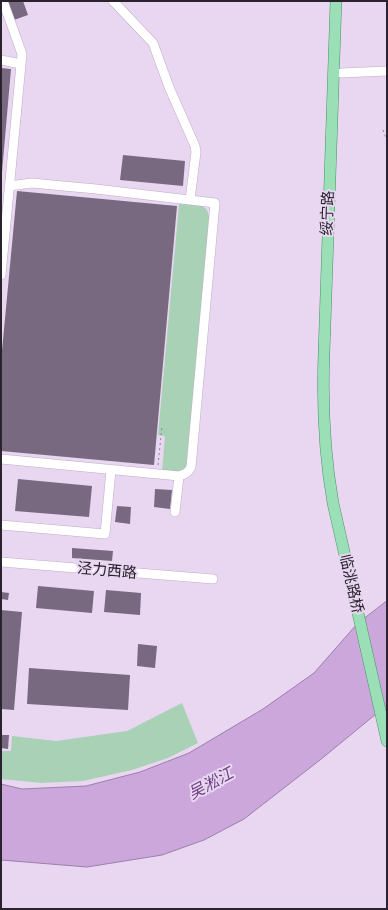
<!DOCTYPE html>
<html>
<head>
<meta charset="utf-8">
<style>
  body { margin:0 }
  #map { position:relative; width:388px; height:910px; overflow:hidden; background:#e9d7f2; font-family:Figtree,sans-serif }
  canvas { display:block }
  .frame { position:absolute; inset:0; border:2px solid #2a232d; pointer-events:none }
</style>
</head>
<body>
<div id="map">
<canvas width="388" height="910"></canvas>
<div class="frame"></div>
</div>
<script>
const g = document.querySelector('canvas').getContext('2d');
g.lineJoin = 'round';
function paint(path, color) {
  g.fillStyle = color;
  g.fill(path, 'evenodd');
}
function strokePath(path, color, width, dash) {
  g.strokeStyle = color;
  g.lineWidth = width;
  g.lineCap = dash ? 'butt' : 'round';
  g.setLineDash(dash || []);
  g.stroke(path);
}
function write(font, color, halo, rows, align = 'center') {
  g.font = font + ' Figtree,"Noto Sans SC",sans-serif';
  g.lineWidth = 4;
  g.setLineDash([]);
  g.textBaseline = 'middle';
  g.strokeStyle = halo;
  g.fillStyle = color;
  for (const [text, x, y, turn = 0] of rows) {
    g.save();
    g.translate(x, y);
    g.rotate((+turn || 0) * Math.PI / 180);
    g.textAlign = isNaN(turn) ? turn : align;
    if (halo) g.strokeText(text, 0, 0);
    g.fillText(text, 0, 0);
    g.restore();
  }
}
const green = new Path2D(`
  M 179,204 L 202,205 L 207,210 L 210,219 L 188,466 L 181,472 L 162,471 L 165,436 L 158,435 Z
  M 182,703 L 198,743 L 168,758 L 132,770 L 83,781 L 41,783 L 1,779 L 1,751 L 11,751 L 12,736 L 56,741 L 127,731 Z`);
const water = new Path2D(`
  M 387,601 L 387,705 L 320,760 L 244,819 L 204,840 L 162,855 L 87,867 L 1,860 L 1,784 L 22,789 L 86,786 L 140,772 L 189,753 L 263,709 L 314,673 L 357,624 Z`);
const building = new Path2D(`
  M 7,1 L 23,1 L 28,15 L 14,20 Z
  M 1,68 L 11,69 L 2,172 L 1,172 Z
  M 123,155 L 185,161 L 183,186 L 120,180 Z
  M 17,191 L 177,206 L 154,465 L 1,451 L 1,361 Z
  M 18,479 L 92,486 L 89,517 L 15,511 Z
  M 155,489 L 172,490 L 170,509 L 154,507 Z
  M 117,506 L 131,507 L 130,524 L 115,522 Z
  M 72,548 L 113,551 L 112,561 L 72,558 Z
  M 38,586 L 94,591 L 92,613 L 36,608 Z
  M 106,590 L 141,593 L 140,615 L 104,612 Z
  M 1,592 L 9,593 L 8,600 L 1,599 Z
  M 1,610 L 22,612 L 14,710 L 1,709 Z
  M 138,644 L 157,646 L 155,668 L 137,666 Z
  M 29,668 L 130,675 L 128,710 L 27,704 Z
  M 1,735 L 9,735 L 8,749 L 1,748 Z`);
const path = new Path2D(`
  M 383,130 L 387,141
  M 158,465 L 162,426`);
const minor = new Path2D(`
  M 113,1 L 153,43 L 169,87 L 195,146 L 196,152 L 190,200
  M 1,60 L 21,64
  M 341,73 L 387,71
  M 1,275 L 22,54 L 3,1
  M 1,459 L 179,476 C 185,474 188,473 191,467 L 215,203 L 96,189 L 63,186 L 32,183 L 9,186
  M 175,512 L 179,476
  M 1,525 L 105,534 L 111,470
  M 1,562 L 213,579`);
const major = new Path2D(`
  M 336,1 L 324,353 C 322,405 324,452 333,503 L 387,741`);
const streetNames = [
  ["绥宁路",328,213,-88],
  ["泾力西路",107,571,5],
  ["临洮路桥",351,584,77]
];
const waterNames = [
  ["吴淞江",211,784,-28]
];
paint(green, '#a9d1b5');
paint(water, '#cba7dc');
strokePath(water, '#9b7fa8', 1);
paint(building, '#786880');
strokePath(minor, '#bdacc6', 10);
strokePath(major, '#489067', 12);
strokePath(path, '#8e8194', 1, [2, 3]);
strokePath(minor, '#fff', 9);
strokePath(major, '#9bdfb6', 11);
write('15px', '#2a232d', '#e9d7f2', streetNames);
write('italic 16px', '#6a3d7e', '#e9d7f2', waterNames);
</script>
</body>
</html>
